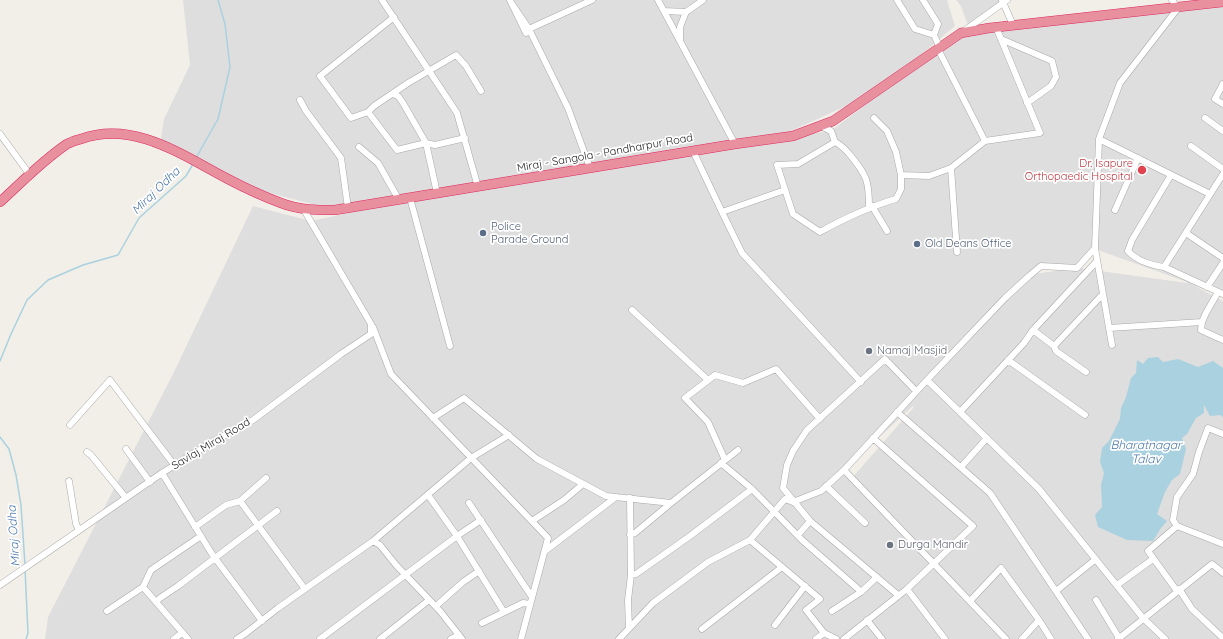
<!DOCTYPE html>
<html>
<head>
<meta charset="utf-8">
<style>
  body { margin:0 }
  canvas { display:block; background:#f2efe8 }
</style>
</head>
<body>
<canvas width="1223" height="639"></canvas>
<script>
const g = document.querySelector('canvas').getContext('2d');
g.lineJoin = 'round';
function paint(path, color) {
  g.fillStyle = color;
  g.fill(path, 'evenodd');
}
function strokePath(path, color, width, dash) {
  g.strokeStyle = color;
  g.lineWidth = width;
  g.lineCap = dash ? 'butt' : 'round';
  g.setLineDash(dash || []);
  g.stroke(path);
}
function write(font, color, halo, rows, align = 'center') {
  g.font = font + ' Quicksand,sans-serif';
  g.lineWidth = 3.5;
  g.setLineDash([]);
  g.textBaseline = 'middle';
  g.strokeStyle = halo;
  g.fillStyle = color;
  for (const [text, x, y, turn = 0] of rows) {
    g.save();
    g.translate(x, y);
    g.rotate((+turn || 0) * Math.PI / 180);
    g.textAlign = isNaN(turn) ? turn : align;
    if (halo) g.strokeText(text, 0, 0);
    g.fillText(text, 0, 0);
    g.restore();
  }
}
const residential = new Path2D(`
  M 183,0 L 947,0 L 955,26 L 877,92 L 773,139 L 831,131 L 921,62 L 970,31 L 961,6 L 956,0 L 1010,0 L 971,30 L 1223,2 L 1223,296 L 1193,285 L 1223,301 L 1223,639 L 1009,639 L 902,529 L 1004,639 L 45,639 L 48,617 L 174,372 L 253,206 L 311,221 L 427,196 L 335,210 L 243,186 L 160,144 L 164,119 L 190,65 ZM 1095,249 L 1187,282 L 1187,283 L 1078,268 ZM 1041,266 L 1074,268 L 1035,274 ZM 913,406 L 914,407 L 852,478 L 844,470 Z`);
const water = new Path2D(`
  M 1158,357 L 1163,362 L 1178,359 L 1198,367 L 1213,361 L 1223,368 L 1223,417 L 1220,415 L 1210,416 L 1204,405 L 1204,413 L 1196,418 L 1187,434 L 1182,438 L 1186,449 L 1180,474 L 1172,480 L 1165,492 L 1157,514 L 1167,521 L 1161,528 L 1153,541 L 1127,540 L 1098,527 L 1095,515 L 1102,507 L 1101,485 L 1104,473 L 1100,462 L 1102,448 L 1109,441 L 1120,419 L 1121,408 L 1126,397 L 1131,378 L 1136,373 L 1137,360 L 1143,364 L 1148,358 Z`);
const stream = new Path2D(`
  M 196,158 L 218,119 L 230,67 L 225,24 L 218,0
  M 0,361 L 11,334 L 27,300 L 48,280 L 83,265 L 118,255 L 139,218 L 186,176 L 193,164
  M 0,437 L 9,449 L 16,475 L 21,505 L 25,565
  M 25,569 L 28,633 L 26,639`);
const minor = new Path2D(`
  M 382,0 L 457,113 L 478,187
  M 510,0 L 526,33 L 529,29 L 512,4
  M 658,0 L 735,144
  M 897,0 L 915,29 L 934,35
  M 923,0 L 938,24 L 934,35 L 940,48
  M 1002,0 L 1013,25
  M 664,11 L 686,12 L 680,27 L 680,39
  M 686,12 L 703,0
  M 964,31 L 1007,0
  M 1001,39 L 1052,61 L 1056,77 L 1051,86 L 1027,103
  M 938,49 L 985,141 L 1040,133 L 996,27
  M 1223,84 L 1215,99 L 1223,104
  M 393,94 L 398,96 L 403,103 L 426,143 L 435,145 L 465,138
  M 300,100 L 306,111 L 341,158 L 348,208
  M 368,112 L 351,118 L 320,76 L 394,17
  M 1205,118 L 1223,131
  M 821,126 L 831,131 L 835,142 C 842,145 846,150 851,156 C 867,176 869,181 869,207
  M 0,134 L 30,175
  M 1099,139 L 1210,194
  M 835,142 L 798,164 L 777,165 L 793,214 L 820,232 C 845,218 868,207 896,199 L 901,189 L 901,175 L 896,152 L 887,131 L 874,118
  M 1191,146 L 1223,169
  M 359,147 L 378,163 L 399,200
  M 693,151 L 722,212 L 742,253 L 861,382
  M 590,168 L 568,108 L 529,29 L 592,0
  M 951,168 L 957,252
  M 901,175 L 929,176 L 951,168 L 985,141
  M 1171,175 L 1132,240 L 1128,251 C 1137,261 1150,265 1164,267 L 1223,294
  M 437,193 L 426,143 L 397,150 L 368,112 L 374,106 L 408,83 L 456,55 L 466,66 L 481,91
  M 410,198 L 450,346
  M 872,206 L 887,231
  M 1115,210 L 1138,158
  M 722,212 L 785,190
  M 1186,233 L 1223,258
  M 1095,248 L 1112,345
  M 1164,267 L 1223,174
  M 1207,287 L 1223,263
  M 632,310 L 708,380
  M 1202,322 L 1206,313 L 1218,292
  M 373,327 L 391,374 L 548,538 L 521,639
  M 1109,328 L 1202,322 L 1201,330 L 1223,340
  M 1033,330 L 1097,261
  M 1054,346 L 1103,294
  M 1008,360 L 1085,415
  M 927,380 L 1039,489 L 1143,618 L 1165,639
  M 897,412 L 990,493 L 1088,639
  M 960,412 L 1024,343 L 1033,330 L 1054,346 L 1056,351 L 1086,372
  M 433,418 L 464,398 L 537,459 L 606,496 L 671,503 L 738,450
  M 70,425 L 110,380 L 175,466
  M 126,449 L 150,482
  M 87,452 L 91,455 L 126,498
  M 725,460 L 708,422 L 685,398 L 715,375 L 743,383 L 776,369 L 820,419
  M 721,463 L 752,489 L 802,540 L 857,588 L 861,592 L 877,577
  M 961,467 L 987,438
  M 162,473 L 212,554 L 262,621
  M 69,481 L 76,524 L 79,530
  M 826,486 L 865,523
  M 428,495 L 457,536 L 504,612
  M 240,501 L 305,589
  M 469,503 L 532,597
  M 532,521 L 564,500 L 583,484
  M 810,521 L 783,488 L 787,465 L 793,451 L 807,430 L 885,359 L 916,391
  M 1177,526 L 1173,520 L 1177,497 L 1193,474 L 1199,452 L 1208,428 L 1223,434
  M 195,527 L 226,505 L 240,501 L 266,478
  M 630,535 L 635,533 L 671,503
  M 798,535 L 810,521 L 898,595
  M 373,541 L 471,458 L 509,435
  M 545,551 L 616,497
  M 631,575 L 636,574 L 690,536 L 752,489
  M 0,585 L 162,473 L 214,441 L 253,420 L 341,354 L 371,334 L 371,324 L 304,210
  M 1117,585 L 1153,559
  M 143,587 L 188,639
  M 907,589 L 945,639
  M 1179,589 L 1192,609 L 1223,638
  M 1056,591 L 1096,559
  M 1177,591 L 1148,551 L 1177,526 L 1223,544
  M 1096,600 L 1119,638
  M 970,601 L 1001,568 L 1039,620 L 1022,639
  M 156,602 L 160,598 L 178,586 L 277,511
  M 436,606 L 463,582 L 479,571
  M 107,611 L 143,587 L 151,570 L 201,536
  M 832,611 L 861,592
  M 867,620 L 882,639
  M 1039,620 L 1051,639
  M 482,623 L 523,603 L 530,604
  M 775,625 L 805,586
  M 629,628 L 628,600 L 631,575 L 630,498
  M 702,629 L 782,567
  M 824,633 L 806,610 L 820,599 L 750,540 L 785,499 L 793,502 L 821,491 L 844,470
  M 174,639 L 182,633
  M 237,639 L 246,633 L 278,608 L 373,541 L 380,545 L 396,565 L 440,611 L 462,639
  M 320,639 L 457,536 L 481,520
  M 380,639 L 429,600
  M 451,639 L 459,635
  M 619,639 L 653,603 L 708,562 L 750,540
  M 816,639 L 824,633 L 836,639
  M 844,639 L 907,589 L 973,526 L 873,438
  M 1006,639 L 844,470 L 927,380 L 1005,298 L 1029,276 L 1041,266 L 1077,268 L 1095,248 L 1099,139 L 1120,83 L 1178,8 L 1172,0
  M 1118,639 L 1212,564 L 1223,573`);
const highway = new Path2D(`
  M 0,202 C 22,182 43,160 67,144 C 71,142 76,140 81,139 C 133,120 182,155 226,178 C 243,187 262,196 281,203 C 299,210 316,210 335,210 L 735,144 L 793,136 L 833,121 L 961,33 L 989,28 L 1223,2`);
const markers = [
  [1142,170,5,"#e0444e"],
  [483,233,4,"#5c6f8a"],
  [917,244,4,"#5c6f8a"],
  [869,351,4,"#6b7280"],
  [890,545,4,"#6b7280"]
];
const streetNames = [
  ["Miraj - Sangola - Pandharpur Road",605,153,-10],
  ["Savlaj Miraj Road",211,444,-31]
];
const healthNames = [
  ["Dr. Isapure",1133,164],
  ["Orthopaedic Hospital",1133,177]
];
const serviceNames = [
  ["Police",491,227],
  ["Parade Ground",491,240],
  ["Old Deans Office",925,244]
];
const worshipNames = [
  ["Namaj Masjid",877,351],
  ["Durga Mandir",898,545]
];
const waterNames = [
  ["Miraj Odha",156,191,-44],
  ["Bharatnagar",1146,445],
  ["Talav",1146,459],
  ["Miraj Odha",14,536,-94]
];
paint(residential, '#dfdede');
paint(water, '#a9d1df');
strokePath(stream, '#a9d1df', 1.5);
strokePath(minor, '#a8a8a8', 7);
strokePath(highway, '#dd285f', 10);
strokePath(minor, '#fff', 6);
strokePath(highway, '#e8909e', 9);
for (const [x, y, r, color] of markers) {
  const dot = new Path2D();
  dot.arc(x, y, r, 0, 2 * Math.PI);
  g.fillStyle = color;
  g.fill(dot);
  strokePath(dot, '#fff', 1.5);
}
write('11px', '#212121', '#fff', streetNames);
write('11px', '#be3a42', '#fff', healthNames, 'right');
write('11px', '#4e5e75', '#fff', serviceNames, 'left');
write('11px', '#5b616d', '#fff', worshipNames, 'left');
write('italic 12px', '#4977ab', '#fff', waterNames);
</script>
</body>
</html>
